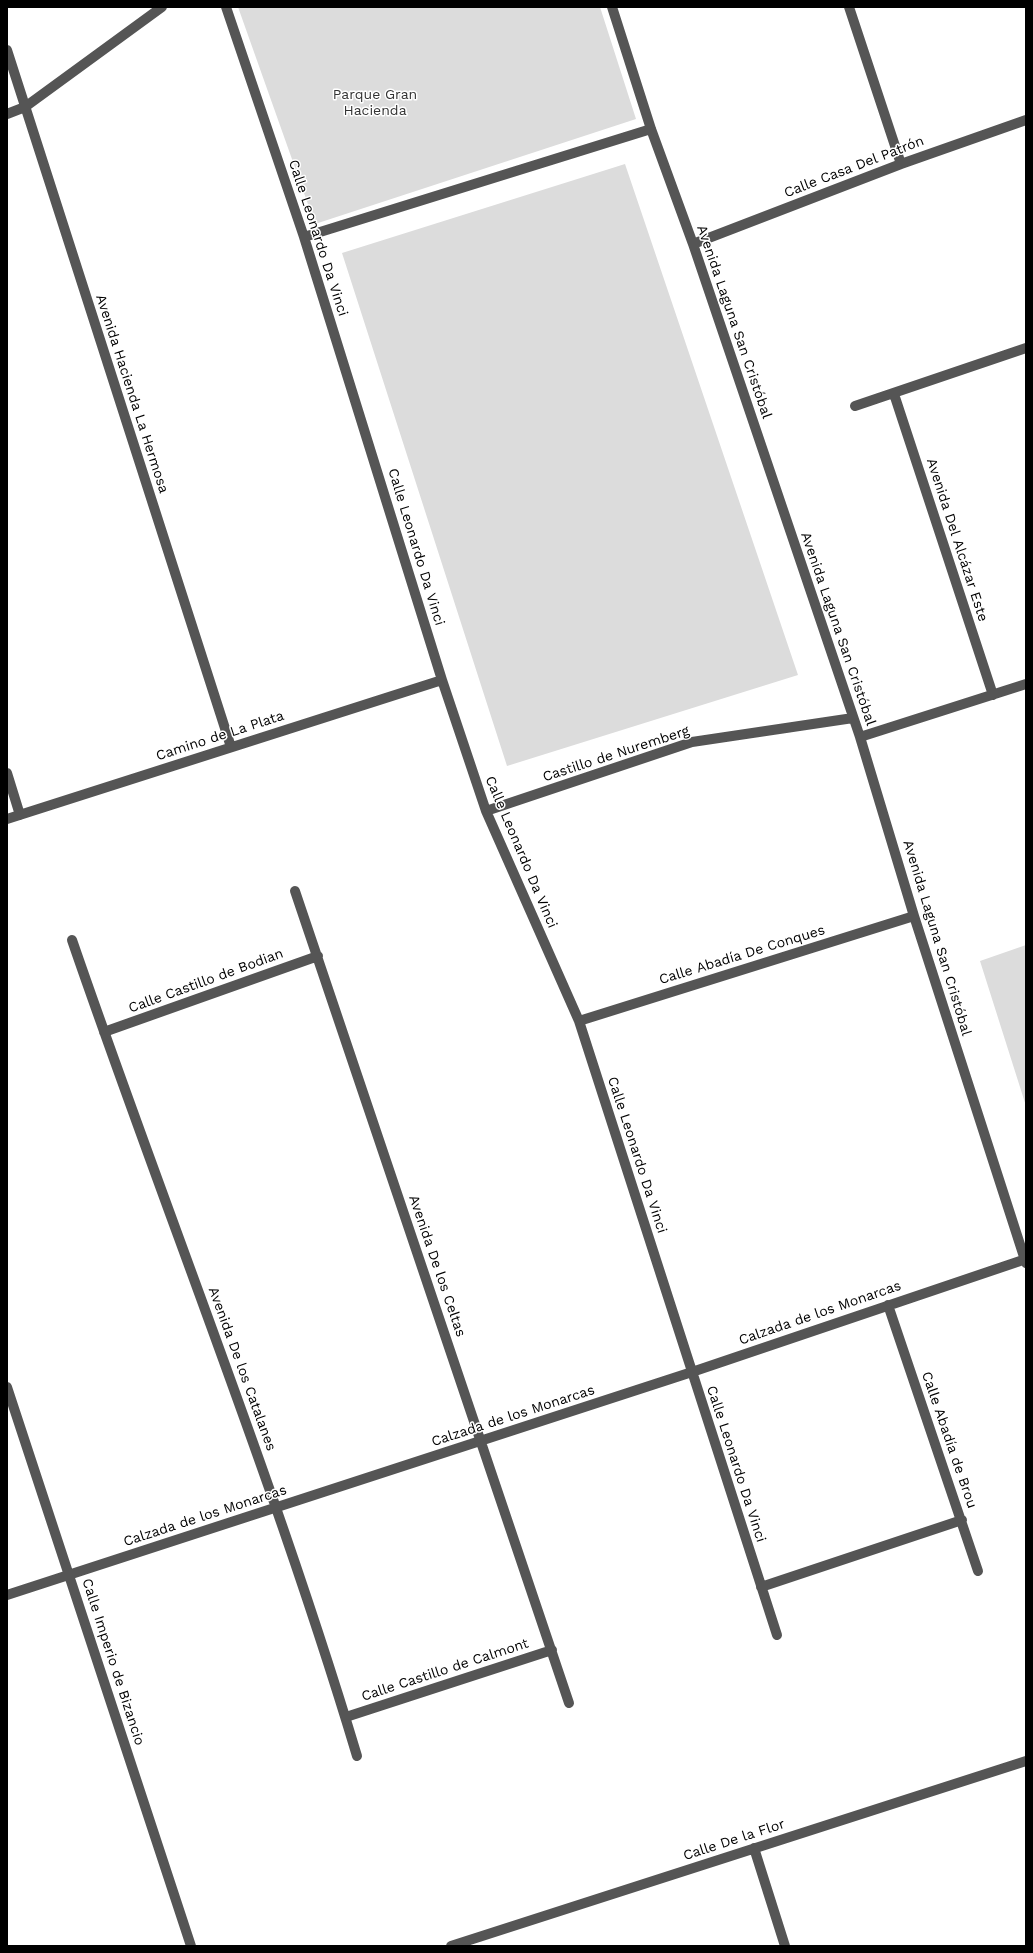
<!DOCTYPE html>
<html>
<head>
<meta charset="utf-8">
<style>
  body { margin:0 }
  #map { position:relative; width:1033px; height:1953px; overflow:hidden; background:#fff; font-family:"Work Sans",sans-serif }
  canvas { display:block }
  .frame { position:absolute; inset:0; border:8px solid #000; pointer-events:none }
</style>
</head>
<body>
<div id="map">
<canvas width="1033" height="1953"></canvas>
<div class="frame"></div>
</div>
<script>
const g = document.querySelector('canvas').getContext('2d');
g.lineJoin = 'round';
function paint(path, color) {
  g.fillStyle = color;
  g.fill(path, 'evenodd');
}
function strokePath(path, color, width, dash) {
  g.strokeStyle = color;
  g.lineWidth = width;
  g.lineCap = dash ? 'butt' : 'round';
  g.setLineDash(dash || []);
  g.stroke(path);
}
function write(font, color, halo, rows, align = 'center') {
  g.font = font + ' "Work Sans",sans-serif';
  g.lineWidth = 3;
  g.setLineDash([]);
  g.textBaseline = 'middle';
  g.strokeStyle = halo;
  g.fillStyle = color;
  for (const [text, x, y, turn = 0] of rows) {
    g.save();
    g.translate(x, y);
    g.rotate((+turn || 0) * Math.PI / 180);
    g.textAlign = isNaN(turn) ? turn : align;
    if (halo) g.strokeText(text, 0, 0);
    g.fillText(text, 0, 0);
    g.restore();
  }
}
const green = new Path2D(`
  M 238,7 L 600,7 L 636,119 L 315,224 Z
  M 625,164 L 798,675 L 507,766 L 342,253 Z
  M 1026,945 L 1026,1106 L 980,961 Z`);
const minor = new Path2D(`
  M 226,7 L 304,237 L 442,680 L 486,811 L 579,1021 L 777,1635
  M 612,7 L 651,129 L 693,244 L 860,737 L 914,916 L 1026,1263
  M 849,7 L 901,164
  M 7,50 L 231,747
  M 7,114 L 25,107 L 162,7
  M 304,237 L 651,129
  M 693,244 L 901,164 L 1026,120
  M 894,394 L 993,695
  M 855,406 L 1026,348
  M 860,737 L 1026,684
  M 7,773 L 20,815
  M 486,811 L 692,742 L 853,718
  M 7,819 L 442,680
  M 295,891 L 569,1703
  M 72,940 C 166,1213 274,1480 357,1756
  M 579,1021 L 914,916
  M 104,1032 L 318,956
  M 888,1305 L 978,1571
  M 7,1387 L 191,1946
  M 761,1587 L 962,1520
  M 7,1595 L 692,1372 L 1026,1259
  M 346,1717 L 552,1650
  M 754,1848 L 785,1946
  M 451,1946 L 1026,1761`);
const parkNames = [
  ["Parque Gran",375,95],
  ["Hacienda",375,111]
];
const streetNames = [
  ["Calle Casa Del Patrón",854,167,-21],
  ["Calle Leonardo Da Vinci",318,238,72],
  ["Avenida Laguna San Cristóbal",734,322,71],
  ["Avenida Hacienda La Hermosa",132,394,72],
  ["Avenida Del Alcázar Este",957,540,72],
  ["Calle Leonardo Da Vinci",416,547,73],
  ["Avenida Laguna San Cristóbal",838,629,71],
  ["Camino de La Plata",220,736,-18],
  ["Castillo de Nuremberg",616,754,-18],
  ["Calle Leonardo Da Vinci",521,852,67],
  ["Avenida Laguna San Cristóbal",937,938,73],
  ["Calle Abadía De Conques",742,955,-17],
  ["Calle Castillo de Bodian",206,981,-20],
  ["Calle Leonardo Da Vinci",637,1155,72],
  ["Avenida De los Celtas",437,1266,71],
  ["Calzada de los Monarcas",820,1313,-19],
  ["Avenida De los Catalanes",242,1369,70],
  ["Calzada de los Monarcas",513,1416,-18],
  ["Calle Abadía de Brou",949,1440,71],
  ["Calle Leonardo Da Vinci",736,1464,72],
  ["Calzada de los Monarcas",205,1516,-18],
  ["Calle Imperio de Bizancio",113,1662,72],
  ["Calle Castillo de Calmont",445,1670,-18],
  ["Calle De la Flor",734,1840,-18]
];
paint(green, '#dcdcdc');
strokePath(minor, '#555', 10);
write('14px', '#333', '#fff', parkNames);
write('14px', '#000', '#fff', streetNames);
</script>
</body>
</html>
